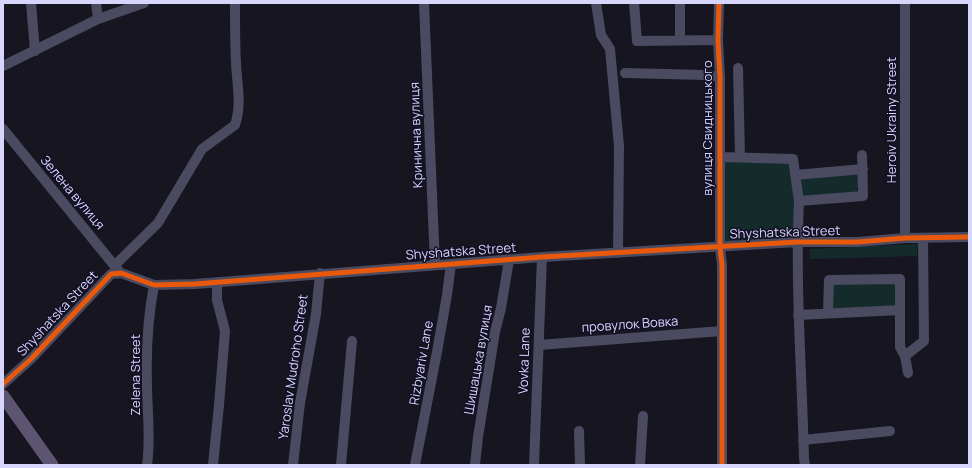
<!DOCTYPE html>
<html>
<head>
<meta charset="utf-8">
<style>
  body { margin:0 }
  #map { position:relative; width:972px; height:468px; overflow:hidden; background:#161520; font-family:Manrope,sans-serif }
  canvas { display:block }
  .frame { position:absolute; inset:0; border:4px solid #d8d5fd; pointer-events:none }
</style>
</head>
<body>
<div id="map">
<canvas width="972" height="468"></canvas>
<div class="frame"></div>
</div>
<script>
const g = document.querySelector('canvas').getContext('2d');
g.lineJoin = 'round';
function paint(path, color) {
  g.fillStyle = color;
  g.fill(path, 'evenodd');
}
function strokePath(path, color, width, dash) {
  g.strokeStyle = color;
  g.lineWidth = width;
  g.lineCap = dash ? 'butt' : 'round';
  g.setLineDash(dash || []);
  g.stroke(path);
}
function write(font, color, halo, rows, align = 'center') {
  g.font = font + ' Manrope,sans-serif';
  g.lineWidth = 3;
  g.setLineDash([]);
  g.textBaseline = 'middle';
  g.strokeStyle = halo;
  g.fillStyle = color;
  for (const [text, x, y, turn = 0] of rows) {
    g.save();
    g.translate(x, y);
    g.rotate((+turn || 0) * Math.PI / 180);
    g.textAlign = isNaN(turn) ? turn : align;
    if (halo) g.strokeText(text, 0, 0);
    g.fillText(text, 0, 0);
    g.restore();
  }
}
const green = new Path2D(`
  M 720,157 L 793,159 L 797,242 L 720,247 Z
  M 858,174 L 857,194 L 803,197 L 801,178 Z
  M 918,244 L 917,256 L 810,259 L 810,249 Z
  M 897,282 L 897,308 L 830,311 L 831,283 Z`);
const minor = new Path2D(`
  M 31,3 L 35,51
  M 96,3 L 98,19
  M 424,3 L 435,265
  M 596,3 L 601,35 L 610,49 L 619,146 L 618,253
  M 634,3 L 637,41 L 718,40
  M 719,3 L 718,40 L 720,77 L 720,247 L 722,265 L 722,465
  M 680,40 L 680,3
  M 3,66 L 98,19 L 144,3
  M 738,68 L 740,157
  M 625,73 L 705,75 L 720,77
  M 3,129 L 118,270
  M 720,157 L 793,159 L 799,201
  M 795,175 L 863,169
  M 905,238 L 905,3
  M 115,265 L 158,223 L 202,149 L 235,125 C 242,104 237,85 236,63 C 235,43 235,23 235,3
  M 828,313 L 829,280 L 900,279 L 900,310
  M 798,315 L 900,310 L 900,347 L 905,356
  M 539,345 L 722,331
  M 908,373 L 905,356 L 924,341 L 923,238
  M 3,384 L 31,359 L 111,274 L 121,273 L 154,285 L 195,284 L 542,257 L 797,242 L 858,242 L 905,238 L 969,237
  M 579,431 L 580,465
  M 803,440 L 890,431
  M 147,465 C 151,438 147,410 147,383 C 146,350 148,317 154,285
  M 213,465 L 219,405 L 225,331 L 217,300 L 217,282
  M 293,465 L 300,403 L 316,314 L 320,273
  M 341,465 L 352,341
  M 415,465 L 437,352 L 447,295 L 451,264
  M 475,465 L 478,437 L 495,332 L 501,308 L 509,260
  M 534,465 L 542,257
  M 640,465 L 643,416
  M 805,465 L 804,459 C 802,373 795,287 799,201 L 863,196 L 862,155`);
const major = new Path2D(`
  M 3,396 L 52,465`);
const cycleway = new Path2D(`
  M 719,3 L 718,40 L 720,77 L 720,247 L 722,265 L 722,465
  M 3,384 L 31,359 L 111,274 L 121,273 L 154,285 L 195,284 L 542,257 L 797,242 L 858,242 L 905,238 L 969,237`);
const streetNames = [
  ["Heroiv Ukrainy Street",892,120,-90],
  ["вулиця Свидницького",708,128,-90],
  ["Кринична вулиця",417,135,-92],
  ["Зелена вулиця",72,193,50],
  ["Shyshatska Street",785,233,-2],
  ["Shyshatska Street",461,252,-4],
  ["Shyshatska Street",58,314,-47],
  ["провулок Вовка",630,325,-4],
  ["Шишацька вулиця",479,360,-80],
  ["Vovka Lane",525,361,-88],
  ["Rizbyariv Lane",422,363,-80],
  ["Yaroslav Mudroho Street",294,367,-82],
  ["Zelena Street",136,375,-90]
];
paint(green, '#132b2b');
strokePath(minor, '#4a4a61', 10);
strokePath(major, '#5d5472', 13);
strokePath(cycleway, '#e8590c', 5);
write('13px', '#d8d5fd', '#131025', streetNames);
</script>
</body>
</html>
